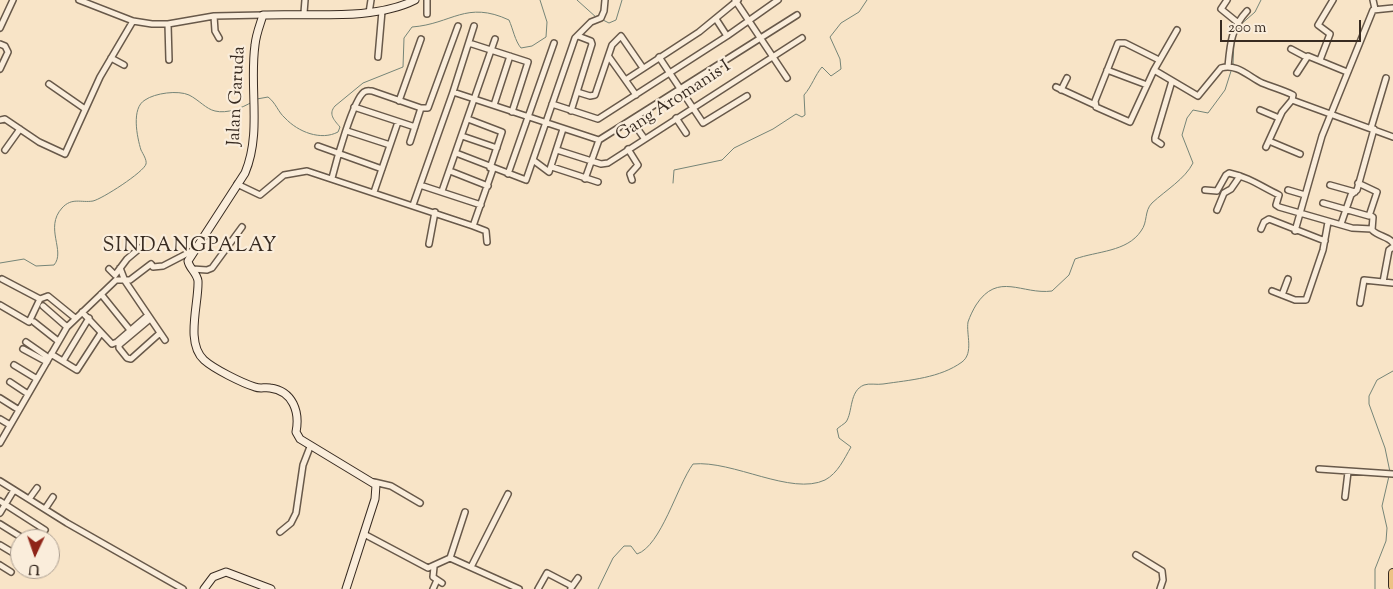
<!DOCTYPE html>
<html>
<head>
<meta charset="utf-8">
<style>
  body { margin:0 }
  #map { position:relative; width:1393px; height:589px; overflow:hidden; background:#f8e4c7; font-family:"Sorts Mill Goudy",serif }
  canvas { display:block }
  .north { position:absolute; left:10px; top:529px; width:50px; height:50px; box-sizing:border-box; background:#faeddb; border:1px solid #ac9f91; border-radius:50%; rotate:183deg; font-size:14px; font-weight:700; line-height:20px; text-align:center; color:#382b21 }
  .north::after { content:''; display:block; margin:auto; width:18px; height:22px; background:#8f2418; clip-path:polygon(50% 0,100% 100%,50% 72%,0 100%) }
  .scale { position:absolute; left:1220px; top:20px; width:141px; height:22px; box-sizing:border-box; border:2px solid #382b21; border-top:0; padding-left:6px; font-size:15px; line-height:18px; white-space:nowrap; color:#382b21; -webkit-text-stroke:4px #faeddb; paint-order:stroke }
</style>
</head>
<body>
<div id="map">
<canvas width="1393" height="589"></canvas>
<div class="north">U</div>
<div class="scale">200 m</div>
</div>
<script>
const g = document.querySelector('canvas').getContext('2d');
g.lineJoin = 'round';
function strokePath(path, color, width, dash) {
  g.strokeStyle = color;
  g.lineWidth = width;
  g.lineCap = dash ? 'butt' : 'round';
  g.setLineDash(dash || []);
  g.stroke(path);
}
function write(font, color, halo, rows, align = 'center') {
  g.font = font + ' "Sorts Mill Goudy",serif';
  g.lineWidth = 4.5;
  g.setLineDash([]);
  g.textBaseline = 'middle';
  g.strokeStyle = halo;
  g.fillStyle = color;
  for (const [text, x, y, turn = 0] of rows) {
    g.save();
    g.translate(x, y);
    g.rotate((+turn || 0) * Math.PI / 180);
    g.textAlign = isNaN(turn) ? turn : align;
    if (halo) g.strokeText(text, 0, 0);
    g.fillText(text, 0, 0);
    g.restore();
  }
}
const stream = new Path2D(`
  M 577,0 L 597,18
  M 601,19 L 609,23 L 616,20 L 622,0
  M 1239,26 L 1255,12 L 1261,0
  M 1233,64 L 1234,41
  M 257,99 L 268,97 C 276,103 278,112 285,118 C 298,132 321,141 338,132 L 340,127 C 334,120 328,114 335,106 L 363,83 L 403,67 L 404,38 L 412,27 C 452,24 466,0 509,20 C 513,29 515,41 521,48 L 532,46 L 546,37 L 547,22 L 540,0
  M 673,183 L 674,170 L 722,160 L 734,148 L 773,129 L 796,114 L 802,117 L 805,115 L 804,95 C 812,86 815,75 822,67 L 831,76 L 841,69 L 840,59 L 830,37 L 841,23 L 859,12 L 867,0
  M 0,263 L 24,259 L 36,266 L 54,265 C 66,251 44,228 62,208 C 72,197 81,203 93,201 C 102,199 144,172 146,164 C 147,160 143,154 141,150 C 137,137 131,108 145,100 C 155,93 178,90 189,95 C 199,100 206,109 215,111 C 227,114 242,108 252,102
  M 1390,472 L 1385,448 L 1369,404 L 1369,396 L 1377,380 L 1393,371
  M 598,589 L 613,558 L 624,546 L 631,546 L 637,554 C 661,546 677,486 693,464 C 733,460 791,496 825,480 C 838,473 844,459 851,447 L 839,438 L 837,429 C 839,427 844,424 846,422 C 853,412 849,391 864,385 C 869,383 877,385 883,384 C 910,380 940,378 962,362 C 974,353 966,334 968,322 C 970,316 973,310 976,305 C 998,271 1022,295 1052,291 L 1069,275 L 1075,259 C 1097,251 1127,252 1141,231 C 1148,222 1144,211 1152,203 C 1166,190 1185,179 1193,163 L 1182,135 L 1187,118 L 1193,110 L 1208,113 L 1225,90 L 1232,68
  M 1375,589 L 1375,569 L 1386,541 L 1387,528 L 1382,506 L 1389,476`);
const street = new Path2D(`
  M 79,0 L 133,21 L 152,24 L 168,24 L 214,16 L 263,15
  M 427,0 L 427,14
  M 735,0 L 787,78
  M 1227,0 L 1221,9 L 1237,22
  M 1373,0 L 1375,9
  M 304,13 L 305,0
  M 369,13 L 371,0
  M 214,16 L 215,31 L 219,38
  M 716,19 L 727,36
  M 168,24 L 169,60
  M 0,28 L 13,0
  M 469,43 L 528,62 L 512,112
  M 0,44 L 5,46 L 8,52 L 0,69
  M 1291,49 L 1306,57
  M 378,57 L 382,11
  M 609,57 L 636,95
  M 659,57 L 703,123 L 747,96
  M 111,58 L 124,65
  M 1159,60 L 1125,43 L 1118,43 L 1095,101 L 1096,107 L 1130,122 L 1154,70 L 1198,96 L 1221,68 C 1237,63 1249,77 1262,83 C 1272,87 1283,90 1293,95 L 1292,100
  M 1320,60 L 1330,34 L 1318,25 L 1333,0
  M 1228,67 C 1230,45 1231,28 1247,11
  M 1107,70 L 1147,85
  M 1154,70 L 1177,30
  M 1297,73 L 1308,56 L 1347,72
  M 627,79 L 699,32 L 738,0
  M 49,84 L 85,109
  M 1056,87 L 1095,105
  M 1061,90 L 1067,78
  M 453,92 L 474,26
  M 577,92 L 590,96 L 595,95 L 612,45 L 621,36 L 643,68
  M 1292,100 L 1393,137
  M 399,101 L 421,39
  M 552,104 L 598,119 L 727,36 L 778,0
  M 494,105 L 510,56
  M 354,107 L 415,127
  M 1260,110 L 1279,118
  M 571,111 L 592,44 L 591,41 L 578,36
  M 676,118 L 686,133
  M 468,119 L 502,132 L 490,168
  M 0,120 L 5,119 L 39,142 L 65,154 L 100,77 L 133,21
  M 632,121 L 644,138
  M 1371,128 L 1386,78
  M 347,131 L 390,145
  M 462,136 L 497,148
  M 1269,141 L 1300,154
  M 410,142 L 421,108
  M 1161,144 L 1155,140 L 1155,138 L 1172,81
  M 318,146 L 382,169
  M 1266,147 L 1282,112 L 1292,100
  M 628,149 L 638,165 L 630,174 L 632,180
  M 5,150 L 20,129
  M 557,150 L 601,164 L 608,163 L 802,38
  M 456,153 L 526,180 L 575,38 L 591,22 L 601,18 L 604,11 L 605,0
  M 533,160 L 549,172 L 563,129
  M 552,167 L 598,182
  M 450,171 L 488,186
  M 508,174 L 554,43
  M 332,178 C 336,162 353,100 364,92 C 367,90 369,91 372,91 L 421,108 L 428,108 L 458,26
  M 585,179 L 599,140
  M 237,184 L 260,195 L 284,175 L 307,171 L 473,226 L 493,169
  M 420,185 L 481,205
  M 1330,185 L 1355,192
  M 1205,190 L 1217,191 L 1226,175 L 1229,173 C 1251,178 1260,186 1279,195 L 1276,205 L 1279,207 L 1352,228 L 1372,229
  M 1288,190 L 1305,195
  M 442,191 L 495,39
  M 374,192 L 398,122
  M 1323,203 L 1369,216 L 1377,192 L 1358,183
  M 413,205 L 453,92 L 599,140 L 797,15
  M 1217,210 L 1224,193 L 1231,189 L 1240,176
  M 1370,215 L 1373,217 L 1372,230 C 1379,237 1388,236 1393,243
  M 1341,224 L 1351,195 L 1357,190 L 1374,129
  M 473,226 L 486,231 L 487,242
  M 1261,229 L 1264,222 L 1269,219 L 1325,241
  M 1295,231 L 1322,136 L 1373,10 L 1393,8
  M 429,244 L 435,212
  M 120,268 L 125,281 L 165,340
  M 109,269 L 115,275 L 127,259 L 140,248
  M 192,269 L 207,270 L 212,268 L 242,227
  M 2,279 L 40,299
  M 1383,282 L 1389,250 L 1393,247
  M 1272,291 L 1295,300 L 1306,300 L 1323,250 L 1328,222
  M 101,294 L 130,330
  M 1282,295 L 1288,279
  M 1360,303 L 1364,280 L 1393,283
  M 0,305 L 29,322 L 40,299 L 48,296 L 75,318
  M 43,306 L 67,327
  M 82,312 L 112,344 L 117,342 L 147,316
  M 150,319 L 119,345 L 119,348 L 127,358 L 131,359 L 160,333
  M 34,322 L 58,341
  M 26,342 L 49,358
  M 23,349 L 47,362
  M 51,354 L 77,370 L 101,333
  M 63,361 L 89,318
  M 14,365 L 37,379
  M 10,382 L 28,394
  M 0,398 L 19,410
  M 0,419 L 10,425
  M 0,443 L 67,327 L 116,280 L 130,280 L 151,264 L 153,267 L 163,266 L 192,251
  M 1319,469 L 1393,474
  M 0,481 L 67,523 L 183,589
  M 374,482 L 391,486 L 420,503
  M 1345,497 L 1348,472
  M 29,499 L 37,488
  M 0,501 L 45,530
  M 45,509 L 53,497
  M 0,513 L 14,490
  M 0,524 L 24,539
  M 280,532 L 291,523 L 296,513 L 303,465 L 310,447
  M 364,534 L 428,568 L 450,558 L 519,589
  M 0,545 L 20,557
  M 1136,555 L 1162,571 L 1163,580 L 1160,589
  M 450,558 L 465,512
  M 0,565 L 11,572
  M 434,567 L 433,577 L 442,583
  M 471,567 L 508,494
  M 571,588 L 578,578
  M 433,589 L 437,580
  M 538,589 L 547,573 L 572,586`);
const secondary = new Path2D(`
  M 204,589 L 213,577 L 226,572 L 271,589
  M 346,589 L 375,499 L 376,485 L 300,439 L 296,432 C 300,412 293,391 270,388 C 265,387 260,389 255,387 C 242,383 214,369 204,360 C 185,343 199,303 198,281 C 197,273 189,268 188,261 L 245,173 C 262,133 249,87 255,45 C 256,34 260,25 263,15 C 309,13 374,21 415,0`);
const primary = new Path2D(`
  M 1393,573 L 1393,586`);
const streetNames = [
  ["Jalan Garuda",238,96,-87],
  ["Gang Aromanis I",674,102,-33]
];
const quarterNames = [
  ["SINDANGPALAY",190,248]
];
strokePath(stream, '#758477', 1);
strokePath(street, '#68594a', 8);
strokePath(secondary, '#382b21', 9);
strokePath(primary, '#382b21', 10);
strokePath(street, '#faeddb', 5);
strokePath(secondary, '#faeddb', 7);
strokePath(primary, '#ecc284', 8);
write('18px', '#382b21', '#faeddb', streetNames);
g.letterSpacing = '1px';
write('20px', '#382b21', '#faeddb', quarterNames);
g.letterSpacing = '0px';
</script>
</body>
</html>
